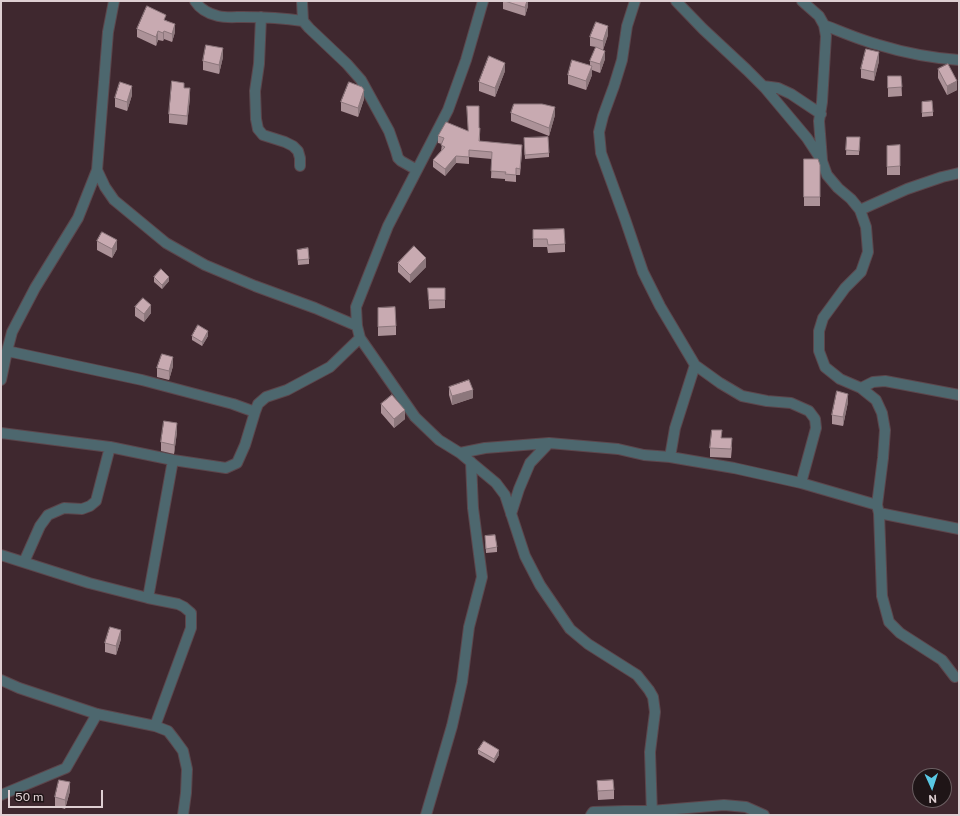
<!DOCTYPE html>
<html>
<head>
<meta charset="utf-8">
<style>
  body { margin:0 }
  #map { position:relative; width:960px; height:816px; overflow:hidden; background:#3f282f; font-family:"Public Sans",sans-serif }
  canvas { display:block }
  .frame { position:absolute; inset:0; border:2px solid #decfd2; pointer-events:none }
  .north { position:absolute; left:912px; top:768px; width:40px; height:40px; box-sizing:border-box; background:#1f1517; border:1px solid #6b5f62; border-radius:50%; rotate:177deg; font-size:11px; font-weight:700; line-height:16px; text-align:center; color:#decfd2 }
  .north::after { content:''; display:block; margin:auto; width:14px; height:18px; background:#59c8e4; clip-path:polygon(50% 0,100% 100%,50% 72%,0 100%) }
  .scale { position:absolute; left:8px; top:790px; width:95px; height:18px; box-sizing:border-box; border:2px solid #decfd2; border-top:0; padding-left:5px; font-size:12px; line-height:14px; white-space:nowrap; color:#decfd2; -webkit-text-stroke:3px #1f1517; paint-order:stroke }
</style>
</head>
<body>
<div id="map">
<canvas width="960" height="816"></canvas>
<div class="frame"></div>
<div class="north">N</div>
<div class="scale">50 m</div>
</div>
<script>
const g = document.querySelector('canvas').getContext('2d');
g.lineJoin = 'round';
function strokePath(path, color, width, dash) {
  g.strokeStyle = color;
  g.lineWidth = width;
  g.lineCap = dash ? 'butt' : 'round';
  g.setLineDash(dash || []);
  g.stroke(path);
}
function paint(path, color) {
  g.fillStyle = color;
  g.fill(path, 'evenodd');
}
const street = new Path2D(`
  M 195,1 C 200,9 210,14 218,16 C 226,18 235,17 243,17 C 263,17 283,18 303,21 L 309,28 L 347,64 L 361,80 L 389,131 L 396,151 L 398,158 L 401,161 L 417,170
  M 302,1 L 303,21
  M 483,1 L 466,60 L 448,110 L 388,226 L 356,307 L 357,326 L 360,338 L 415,417 L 439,440 L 460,453 L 496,483 L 505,495 L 525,556 L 540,585 L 570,629 L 588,644 L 637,675 L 649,690 L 653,697 L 655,712 L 650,752 L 652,815
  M 635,1 L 627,26 L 622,60 L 614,86 L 603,116 L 599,132 L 601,153 L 625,219 L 643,272 L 660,306 L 695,365 L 720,383 L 742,396 L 767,401 L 791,403 L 809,411 L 815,419 L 816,428 L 801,483
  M 676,1 L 703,29 L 747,70 L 765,88 L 807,138 L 822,161 L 827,175 L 838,188 L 851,199 L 860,210 L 866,227 L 868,252 L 861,272 L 845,288 L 823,318 L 819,331 L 819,351 L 825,367 L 840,379 L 861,388 L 876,400 L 882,413 L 885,430 L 883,458 L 877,505 L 879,513 L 959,529
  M 802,1 L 819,16 L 824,25 L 826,36 L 822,102 L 819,121 L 822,160
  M 261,17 L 259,64 L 255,91 L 256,119 L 258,129 L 263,135 L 285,142 L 293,146 L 298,151 L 300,158 L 300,166
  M 824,25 C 842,32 860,40 879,45 C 905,53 932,58 959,60
  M 763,86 L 778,88 L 791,94 L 821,114
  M 97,170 L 105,187 L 114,200 L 166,243 L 205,265 L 255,286 L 315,308 L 357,326
  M 860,210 L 907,189 L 942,177 L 959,173
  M 7,351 L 142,380 L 233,404 L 255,412
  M 1,380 L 7,351 L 12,332 L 35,288 L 78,218 L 97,170 L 108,32 L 114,1
  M 861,388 L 873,382 L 885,381 L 959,395
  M 1,433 L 110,447 L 173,460 L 226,468 L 237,463 L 245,445 L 255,412 L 258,404 L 266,397 L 287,390 L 330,367 L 360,338
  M 460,453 L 485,448 L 549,443 L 618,449 L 644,455 L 670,457 L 734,468 L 801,483 L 877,505
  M 670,457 L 675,428 L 695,365
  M 879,513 L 882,596 L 889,622 L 900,633 L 942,660 L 955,677
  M 511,514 L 519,489 L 530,463 L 549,443
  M 1,555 L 89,583 L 148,598 L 178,604 L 184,607 L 191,613 L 191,628 L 155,726
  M 24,562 L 40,526 L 48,515 L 64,508 L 82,509 L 90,506 L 96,501 L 110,447
  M 148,598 L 173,460
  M 1,680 L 19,688 L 97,714 L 155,726 L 168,731 L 175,740 L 183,751 L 187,769 L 186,793 L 183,815
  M 1,795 L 66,768 L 97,714
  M 426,815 L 452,726 L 462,682 L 469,627 L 482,577 L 473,508 L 471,462
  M 591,815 L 593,812 L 624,811 L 651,811 L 724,805 L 746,807 L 764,815`);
const wall = new Path2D(`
  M 503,1 L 528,1 L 528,6 L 525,16 L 503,9 Z
  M 166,20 L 175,32 L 172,42 L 164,39 L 163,41 L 158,40 L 156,46 L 137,37 L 137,29 Z
  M 608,35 L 603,50 L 605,59 L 600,73 L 592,70 L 592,75 L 586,90 L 568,84 L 568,75 L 590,65 L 590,61 L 596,47 L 590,46 L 590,37 Z
  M 223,57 L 219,74 L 203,70 L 203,61 Z
  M 879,61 L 874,81 L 861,78 L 861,69 Z
  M 938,69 L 957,90 L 947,95 L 938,78 Z
  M 505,71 L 495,97 L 479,91 L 479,82 Z
  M 888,76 L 901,76 L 902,96 L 888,97 Z
  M 184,88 L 190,97 L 187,125 L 169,123 L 169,114 Z
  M 132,95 L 127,111 L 115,107 L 115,98 Z
  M 364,99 L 358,117 L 341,111 L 341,102 Z
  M 922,102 L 933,112 L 933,116 L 922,117 Z
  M 511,113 L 555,115 L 549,136 L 511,121 Z
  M 479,128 L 480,134 L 480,141 L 522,152 L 520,175 L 516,175 L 516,182 L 505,181 L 505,179 L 491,178 L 492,159 L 469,157 L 469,164 L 456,163 L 445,176 L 433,167 L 433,160 L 441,151 L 442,144 L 438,143 L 438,136 L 468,131 Z
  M 847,137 L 860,137 L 859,155 L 846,155 Z
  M 524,143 L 549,153 L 549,157 L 525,159 Z
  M 900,145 L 900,175 L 887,175 L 887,146 Z
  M 804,159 L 820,197 L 820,206 L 804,206 Z
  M 533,230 L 565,244 L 565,252 L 548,253 L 547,247 L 533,247 Z
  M 97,241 L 117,249 L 112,258 L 97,250 Z
  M 297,250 L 309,259 L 309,264 L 298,265 Z
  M 398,263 L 426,267 L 410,283 L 398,272 Z
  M 154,277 L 169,281 L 162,289 L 154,282 Z
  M 428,288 L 445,288 L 445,308 L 429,309 Z
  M 135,307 L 151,313 L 144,322 L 135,316 Z
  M 378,308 L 396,326 L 396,335 L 378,336 Z
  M 192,336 L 208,336 L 202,346 L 192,340 Z
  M 173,366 L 169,380 L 157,377 L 157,368 Z
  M 449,387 L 473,398 L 452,405 L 449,395 Z
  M 848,402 L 843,426 L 832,424 L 832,415 Z
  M 381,404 L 405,419 L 394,428 L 381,413 Z
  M 177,432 L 174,454 L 161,451 L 161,442 Z
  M 722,438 L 732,447 L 731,458 L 710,457 L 710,448 Z
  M 485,536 L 497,547 L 497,552 L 486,553 Z
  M 121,639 L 116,655 L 105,652 L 105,643 Z
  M 478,750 L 499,755 L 494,763 L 478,754 Z
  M 597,781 L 614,790 L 614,799 L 598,800 Z
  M 70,791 L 65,809 L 55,806 L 55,797 Z`);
const shadedWall = new Path2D(`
  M 527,1 L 528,1 L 528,6 L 525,16 L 525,7 Z
  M 175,24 L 175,32 L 172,42 L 172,34 Z
  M 608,26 L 608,35 L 603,50 L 603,41 Z
  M 158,31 L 158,40 L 156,46 L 156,37 Z
  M 164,31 L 164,39 L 163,41 L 163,33 Z
  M 223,48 L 223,57 L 219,74 L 219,65 Z
  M 605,51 L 605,59 L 600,73 L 600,64 Z
  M 879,52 L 879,61 L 874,81 L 874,72 Z
  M 505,63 L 505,71 L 495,97 L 495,88 Z
  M 592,66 L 592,75 L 586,90 L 586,81 Z
  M 957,81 L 957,90 L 947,95 L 947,86 Z
  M 132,86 L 132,95 L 127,111 L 127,102 Z
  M 190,88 L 190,97 L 187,125 L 187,116 Z
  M 364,90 L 364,99 L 358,117 L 358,108 Z
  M 555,107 L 555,115 L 549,136 L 549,128 Z
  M 456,156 L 456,163 L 445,176 L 445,169 Z
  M 117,240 L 117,249 L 112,258 L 112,249 Z
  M 426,258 L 426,267 L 410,283 L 410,275 Z
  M 169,277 L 169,281 L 162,289 L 162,285 Z
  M 151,305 L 151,313 L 144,322 L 144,314 Z
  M 208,331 L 208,336 L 202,346 L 202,342 Z
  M 173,357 L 173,366 L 169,380 L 169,371 Z
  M 473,390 L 473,398 L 452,405 L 452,396 Z
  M 848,394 L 848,402 L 843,426 L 843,417 Z
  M 405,410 L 405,419 L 394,428 L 394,419 Z
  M 177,423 L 177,432 L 174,454 L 174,445 Z
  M 121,630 L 121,639 L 116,655 L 116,646 Z
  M 499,750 L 499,755 L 494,763 L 494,759 Z
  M 70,782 L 70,791 L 65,809 L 65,800 Z`);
const building = new Path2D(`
  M 505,1 L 527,1 L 525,7 Z
  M 147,6 L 166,15 L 164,20 L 175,24 L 172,34 L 164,31 L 163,33 L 158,31 L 156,37 L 137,29 Z
  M 596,22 L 608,26 L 603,41 L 590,37 Z
  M 206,45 L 223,48 L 219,65 L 203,61 Z
  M 596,47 L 605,51 L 600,64 L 590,61 Z
  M 866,49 L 879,52 L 874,72 L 861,69 Z
  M 489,56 L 505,63 L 495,88 L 479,82 Z
  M 572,60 L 592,66 L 586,81 L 568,75 Z
  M 948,64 L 957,81 L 947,86 L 938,69 Z
  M 888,76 L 901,76 L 902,87 L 888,88 Z
  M 172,81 L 184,83 L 184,88 L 190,88 L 187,116 L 169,114 Z
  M 120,82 L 132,86 L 127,102 L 115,98 Z
  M 349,82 L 362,87 L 364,90 L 358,108 L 341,102 Z
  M 932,101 L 933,112 L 922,113 L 922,102 Z
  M 514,104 L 542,104 L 555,107 L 549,128 L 511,113 Z
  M 467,106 L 479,106 L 479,128 L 480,128 L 479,141 L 522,145 L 520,169 L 516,168 L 516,175 L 505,174 L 506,172 L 491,171 L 492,152 L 469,150 L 469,157 L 456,156 L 445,169 L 433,160 L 445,147 L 441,145 L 444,138 L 438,136 L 446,122 L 468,131 Z
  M 548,137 L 549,153 L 525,155 L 524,138 Z
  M 847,137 L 860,137 L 859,151 L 846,150 Z
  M 900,145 L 900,166 L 887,167 L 887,146 Z
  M 804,159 L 818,159 L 820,165 L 820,197 L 804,197 Z
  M 564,229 L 565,244 L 548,245 L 547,239 L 533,239 L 533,230 Z
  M 102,232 L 117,240 L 112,249 L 97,241 Z
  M 414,246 L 426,258 L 410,275 L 398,263 Z
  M 308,248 L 309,259 L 298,260 L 297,250 Z
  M 161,269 L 169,277 L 162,285 L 154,277 Z
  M 428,288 L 445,288 L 445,300 L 429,300 Z
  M 143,298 L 151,305 L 144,314 L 135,307 Z
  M 395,307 L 396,326 L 378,327 L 378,308 Z
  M 198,325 L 208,331 L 202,342 L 192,336 Z
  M 162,354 L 173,357 L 169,371 L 157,368 Z
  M 469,380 L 473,390 L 452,396 L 449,387 Z
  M 837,391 L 848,394 L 843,417 L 832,415 Z
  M 392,395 L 405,410 L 394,419 L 381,404 Z
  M 164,421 L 177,423 L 174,445 L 161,442 Z
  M 712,430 L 722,430 L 721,438 L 732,438 L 731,449 L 710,448 Z
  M 495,535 L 497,547 L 486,549 L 485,536 Z
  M 110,627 L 121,630 L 116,646 L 105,643 Z
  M 484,741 L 499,750 L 494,759 L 478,750 Z
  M 59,780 L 70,782 L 65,800 L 55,797 Z
  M 613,780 L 614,790 L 598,791 L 597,781 Z`);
strokePath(street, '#5c464c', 12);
strokePath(street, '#4d676e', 10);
paint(wall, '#ac9298');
paint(shadedWall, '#8c777c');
paint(building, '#c8aab1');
strokePath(building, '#8c777c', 1);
</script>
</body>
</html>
